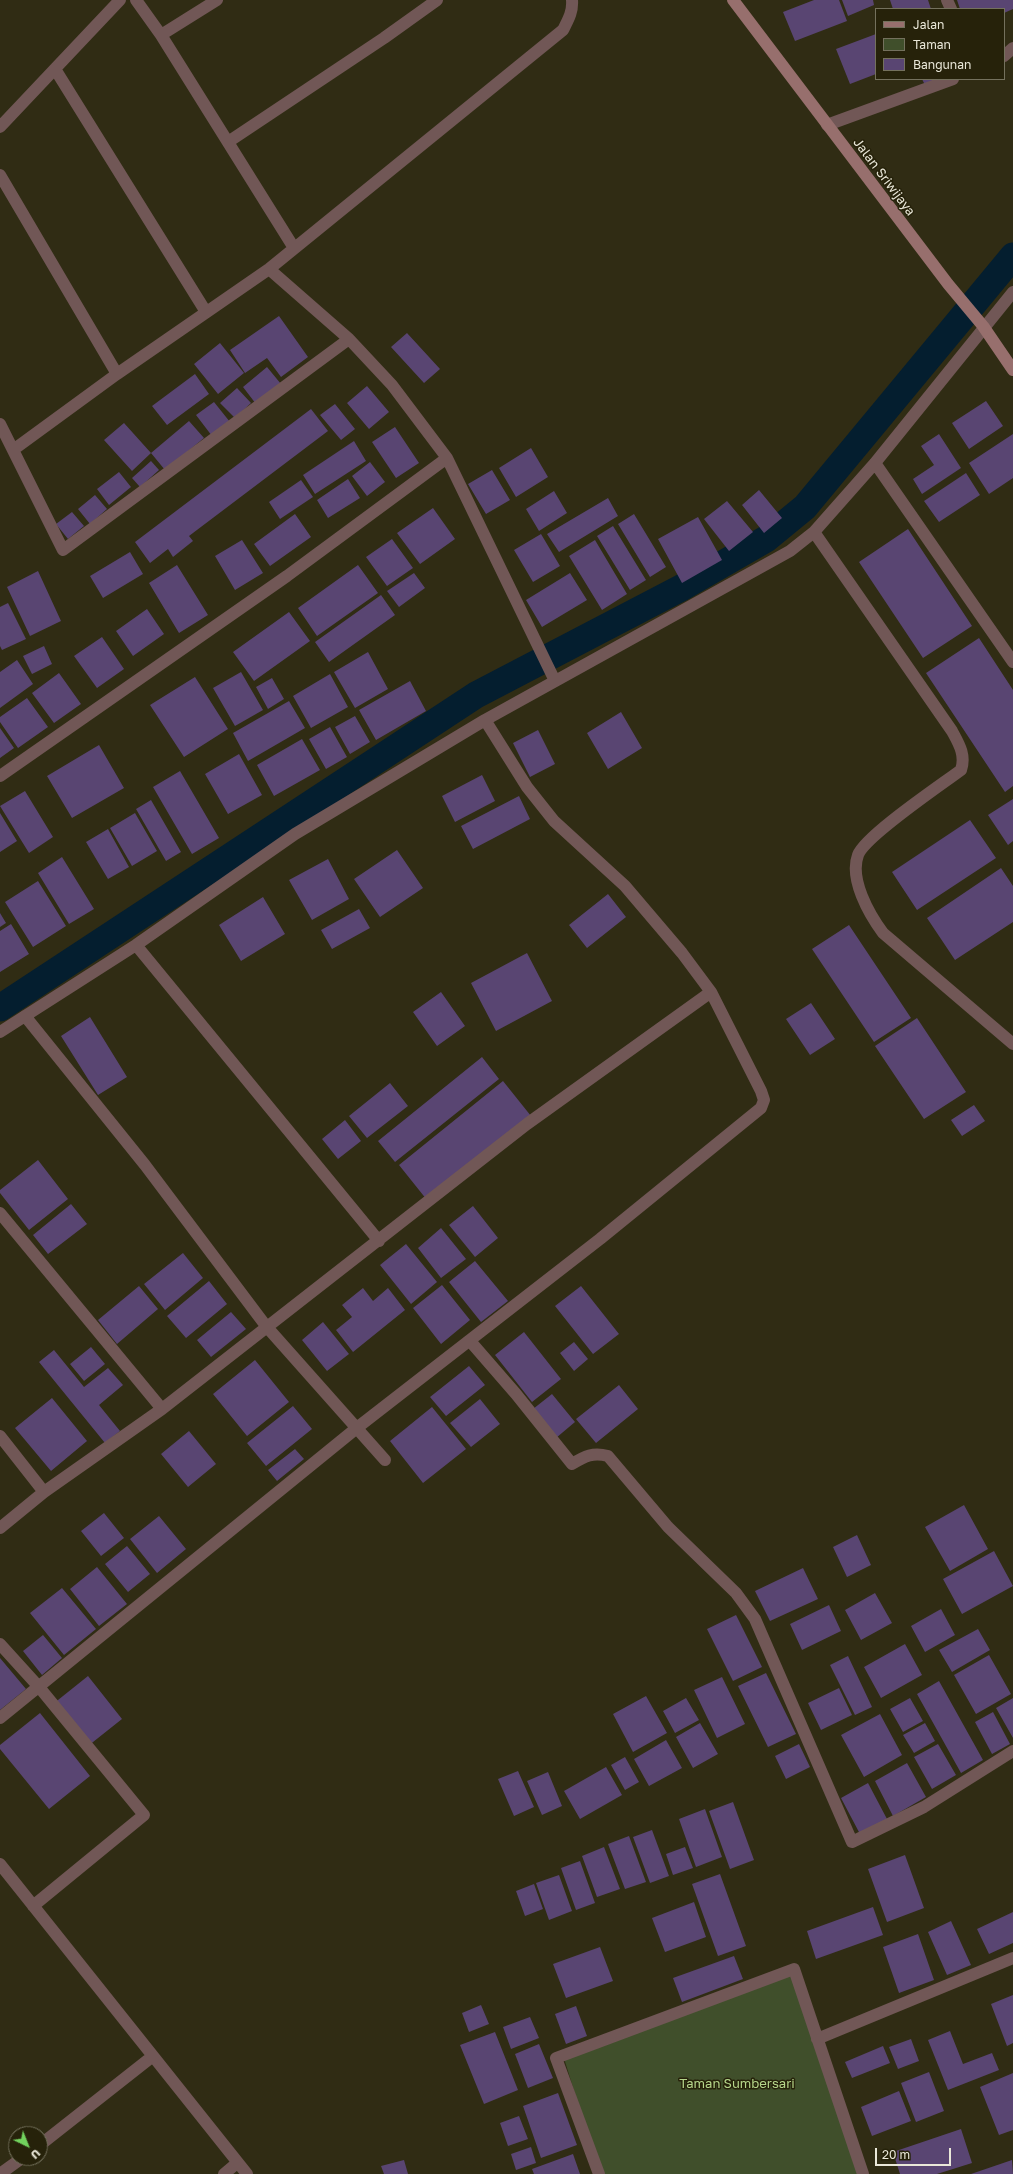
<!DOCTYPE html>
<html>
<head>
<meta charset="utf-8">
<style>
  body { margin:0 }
  #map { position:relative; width:1013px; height:2174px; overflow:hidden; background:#302c14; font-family:"Golos Text",sans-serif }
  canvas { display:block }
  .legend { position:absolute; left:875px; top:8px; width:130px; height:72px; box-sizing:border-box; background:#26220a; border:1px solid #74715d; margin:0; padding:5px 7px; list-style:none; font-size:12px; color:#eae8d9 }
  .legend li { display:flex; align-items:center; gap:8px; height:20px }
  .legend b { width:20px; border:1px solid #74715d }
  .north { position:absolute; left:8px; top:2126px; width:40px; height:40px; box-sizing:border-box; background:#26220a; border:1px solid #74715d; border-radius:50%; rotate:137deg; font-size:11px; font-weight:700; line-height:16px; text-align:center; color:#eae8d9 }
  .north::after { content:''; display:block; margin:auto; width:14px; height:18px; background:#72d25d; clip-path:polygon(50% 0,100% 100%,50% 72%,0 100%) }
  .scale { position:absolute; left:875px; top:2148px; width:76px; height:18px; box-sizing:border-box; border:2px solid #eae8d9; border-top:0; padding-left:5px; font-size:12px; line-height:14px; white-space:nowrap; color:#eae8d9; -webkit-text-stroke:3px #26220a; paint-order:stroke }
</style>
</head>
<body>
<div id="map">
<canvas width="1013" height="2174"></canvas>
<ul class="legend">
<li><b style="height:5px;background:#976f6d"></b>Jalan</li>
<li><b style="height:11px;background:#404f2b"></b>Taman</li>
<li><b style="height:11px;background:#594572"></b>Bangunan</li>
</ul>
<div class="north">U</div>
<div class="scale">20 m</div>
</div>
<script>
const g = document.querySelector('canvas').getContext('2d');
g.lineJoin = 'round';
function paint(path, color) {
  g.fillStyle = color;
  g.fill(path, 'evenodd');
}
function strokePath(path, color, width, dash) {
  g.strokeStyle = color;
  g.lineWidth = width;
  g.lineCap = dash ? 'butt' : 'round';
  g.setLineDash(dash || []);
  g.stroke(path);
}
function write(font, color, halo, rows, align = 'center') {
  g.font = font + ' "Golos Text",sans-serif';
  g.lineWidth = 3;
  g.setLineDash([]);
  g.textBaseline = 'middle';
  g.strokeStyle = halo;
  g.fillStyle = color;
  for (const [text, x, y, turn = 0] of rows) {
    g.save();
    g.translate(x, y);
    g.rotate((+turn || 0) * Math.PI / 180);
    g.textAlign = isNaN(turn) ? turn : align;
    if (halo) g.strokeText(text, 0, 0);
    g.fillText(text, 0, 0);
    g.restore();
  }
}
const green = new Path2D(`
  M 796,1966 L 865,2174 L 600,2174 L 563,2055 Z`);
const canal = new Path2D(`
  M 0,1008 L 476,695 L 681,588 L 766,539 L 805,507 L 1013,256`);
const building = new Path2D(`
  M 814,0 L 839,0 L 847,21 L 795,41 L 783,12 Z
  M 842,0 L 873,0 L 874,5 L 848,16 Z
  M 890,0 L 928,0 L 931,9 L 893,9 Z
  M 957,0 L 1013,0 L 1013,9 L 1004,13 L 1004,9 L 960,9 Z
  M 876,34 L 876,74 L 850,84 L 836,49 Z
  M 922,79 L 939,79 L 925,85 Z
  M 279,316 L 308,357 L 281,377 L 267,358 L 245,373 L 230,350 Z
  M 407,333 L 440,369 L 424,383 L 391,347 Z
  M 220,343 L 244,373 L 218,394 L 194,364 Z
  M 267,367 L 281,384 L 256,404 L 243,387 Z
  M 195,374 L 209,394 L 167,425 L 152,406 Z
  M 367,386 L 389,412 L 369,429 L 347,403 Z
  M 237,388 L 251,403 L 235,418 L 220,403 Z
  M 986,401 L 1003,426 L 969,449 L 952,423 Z
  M 214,402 L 230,422 L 212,436 L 196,415 Z
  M 335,404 L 355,429 L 341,440 L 320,415 Z
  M 311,409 L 328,431 L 189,536 L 193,541 L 173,557 L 168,549 L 150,563 L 135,542 Z
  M 189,421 L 204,438 L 165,470 L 151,453 Z
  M 124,423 L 151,453 L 132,471 L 104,440 Z
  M 395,427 L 419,463 L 396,478 L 372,442 Z
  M 939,434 L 961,468 L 922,494 L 913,479 L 934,465 L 921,446 Z
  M 1013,434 L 1013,478 L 989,494 L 969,463 Z
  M 354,441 L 366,461 L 315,494 L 303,475 Z
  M 531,448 L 548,477 L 516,497 L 499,468 Z
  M 151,461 L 159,470 L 140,487 L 132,478 Z
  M 370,462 L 385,482 L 367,496 L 352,476 Z
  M 492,470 L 510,500 L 486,514 L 468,484 Z
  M 119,472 L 131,487 L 109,505 L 97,489 Z
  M 966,473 L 980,495 L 939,522 L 924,501 Z
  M 348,479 L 360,498 L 328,518 L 317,500 Z
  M 301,480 L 313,497 L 280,519 L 269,502 Z
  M 759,490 L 782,518 L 764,533 L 742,505 Z
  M 554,491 L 567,513 L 539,531 L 526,509 Z
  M 95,495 L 107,509 L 90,524 L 78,509 Z
  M 608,498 L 618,516 L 559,552 L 547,534 Z
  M 727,501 L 753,532 L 729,551 L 704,519 Z
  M 433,508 L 455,539 L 420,564 L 397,533 Z
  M 72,512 L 84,526 L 68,539 L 56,524 Z
  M 295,514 L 311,537 L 270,566 L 254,544 Z
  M 634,514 L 666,567 L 650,577 L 618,524 Z
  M 698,517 L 722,560 L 682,583 L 658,539 Z
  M 613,526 L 646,580 L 630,590 L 597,536 Z
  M 908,529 L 972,626 L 923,658 L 859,562 Z
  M 541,534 L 560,566 L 533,582 L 514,550 Z
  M 392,539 L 413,568 L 387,586 L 366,557 Z
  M 242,540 L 263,573 L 235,590 L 215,556 Z
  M 595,540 L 627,594 L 602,610 L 569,556 Z
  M 130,552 L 143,574 L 103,598 L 90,576 Z
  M 177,565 L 208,615 L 179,633 L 149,583 Z
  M 358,565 L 378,593 L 317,636 L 298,608 Z
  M 38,571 L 61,621 L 30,636 L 7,587 Z
  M 414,573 L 425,588 L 399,607 L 387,591 Z
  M 570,573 L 587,600 L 542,627 L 526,600 Z
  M 381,595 L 395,615 L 329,662 L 315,642 Z
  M 8,603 L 26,639 L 2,650 L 0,646 L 0,607 Z
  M 147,609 L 164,634 L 133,656 L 116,631 Z
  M 289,612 L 310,641 L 254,681 L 233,652 Z
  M 102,637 L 124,669 L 97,688 L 74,656 Z
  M 979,638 L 1013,690 L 1013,786 L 1005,792 L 926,673 Z
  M 44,646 L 52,664 L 32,674 L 23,656 Z
  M 368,652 L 388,689 L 355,708 L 334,672 Z
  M 17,660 L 33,684 L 0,708 L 0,672 Z
  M 241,672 L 263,710 L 235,726 L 213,688 Z
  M 59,673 L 81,704 L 54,723 L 32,693 Z
  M 330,674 L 348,707 L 311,728 L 293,696 Z
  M 195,677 L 228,729 L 184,757 L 150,705 Z
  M 272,678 L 284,699 L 268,709 L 256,687 Z
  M 410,681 L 426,711 L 376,740 L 359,710 Z
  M 27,698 L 48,727 L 18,748 L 0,722 L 0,717 Z
  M 289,701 L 305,728 L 248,761 L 233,733 Z
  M 621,712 L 642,748 L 608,769 L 587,733 Z
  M 355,716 L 370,742 L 350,754 L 335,727 Z
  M 330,727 L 347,757 L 326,769 L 309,739 Z
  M 0,728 L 14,748 L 0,758 Z
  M 538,730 L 555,764 L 530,777 L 513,743 Z
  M 302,739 L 320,770 L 274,796 L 257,765 Z
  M 99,745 L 124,788 L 72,818 L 47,776 Z
  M 239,754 L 262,795 L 228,814 L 205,774 Z
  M 180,771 L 219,838 L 192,854 L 153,787 Z
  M 482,775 L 495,801 L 455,822 L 442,796 Z
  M 25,791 L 53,837 L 29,853 L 0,806 Z
  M 519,796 L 530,819 L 473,849 L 461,826 Z
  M 1013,799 L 1013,841 L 1008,845 L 988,815 Z
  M 151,800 L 181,852 L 166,861 L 136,809 Z
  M 0,813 L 17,841 L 0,852 Z
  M 135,813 L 157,851 L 132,866 L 110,828 Z
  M 970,820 L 996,858 L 917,910 L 892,872 Z
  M 108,829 L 129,867 L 108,879 L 86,842 Z
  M 397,850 L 423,888 L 380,917 L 354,879 Z
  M 62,857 L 94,909 L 69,924 L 38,873 Z
  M 328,859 L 349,899 L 312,920 L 289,880 Z
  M 1001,868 L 1013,886 L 1013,922 L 955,960 L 927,918 Z
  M 38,881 L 66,926 L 33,947 L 5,902 Z
  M 608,894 L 626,917 L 587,948 L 569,925 Z
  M 263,897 L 285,934 L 241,961 L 219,925 Z
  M 359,909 L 370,928 L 332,949 L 321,930 Z
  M 0,913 L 6,923 L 0,927 Z
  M 11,924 L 29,954 L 0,972 L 0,931 Z
  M 849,925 L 911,1018 L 874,1042 L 812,949 Z
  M 527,953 L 552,1001 L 496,1031 L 471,983 Z
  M 441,992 L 465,1026 L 437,1046 L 413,1012 Z
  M 811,1003 L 835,1039 L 810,1055 L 786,1019 Z
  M 90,1017 L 127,1077 L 98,1095 L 61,1036 Z
  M 917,1018 L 966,1092 L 924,1119 L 875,1046 Z
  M 482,1057 L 499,1079 L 395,1162 L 378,1141 Z
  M 503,1081 L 531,1116 L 427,1200 L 399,1165 Z
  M 390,1083 L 408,1106 L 367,1138 L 349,1116 Z
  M 974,1105 L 985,1121 L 962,1136 L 951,1120 Z
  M 345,1120 L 361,1141 L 338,1159 L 322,1139 Z
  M 38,1160 L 68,1199 L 29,1230 L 0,1193 L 0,1190 Z
  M 71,1204 L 87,1224 L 48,1254 L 33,1235 Z
  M 473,1206 L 498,1238 L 475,1257 L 449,1225 Z
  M 441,1228 L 466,1259 L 441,1278 L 418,1248 Z
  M 406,1244 L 437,1282 L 411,1304 L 380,1265 Z
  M 183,1253 L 203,1278 L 165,1310 L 144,1284 Z
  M 475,1261 L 508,1301 L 481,1322 L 449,1282 Z
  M 209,1281 L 227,1304 L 186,1338 L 167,1316 Z
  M 442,1285 L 470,1320 L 441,1344 L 413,1308 Z
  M 139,1286 L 158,1309 L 117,1344 L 98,1320 Z
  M 581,1286 L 619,1334 L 593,1354 L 555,1306 Z
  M 363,1288 L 373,1301 L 388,1288 L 405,1310 L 353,1352 L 336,1330 L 352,1317 L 342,1305 Z
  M 231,1312 L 246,1329 L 211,1357 L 197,1340 Z
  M 323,1322 L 349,1354 L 327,1371 L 302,1340 Z
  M 524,1332 L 561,1379 L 532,1402 L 495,1355 Z
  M 574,1342 L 588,1359 L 574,1371 L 560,1353 Z
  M 91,1347 L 105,1364 L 84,1381 L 70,1364 Z
  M 54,1350 L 84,1387 L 108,1368 L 123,1385 L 99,1405 L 120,1431 L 105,1443 L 39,1362 Z
  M 255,1360 L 289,1402 L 247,1436 L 213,1394 Z
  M 469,1366 L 485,1385 L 446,1416 L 430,1397 Z
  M 619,1385 L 638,1409 L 596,1443 L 576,1419 Z
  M 552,1394 L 575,1422 L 556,1438 L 533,1409 Z
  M 52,1398 L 87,1441 L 51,1471 L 15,1428 Z
  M 480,1399 L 500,1424 L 471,1447 L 450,1423 Z
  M 293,1406 L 312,1429 L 266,1466 L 247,1443 Z
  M 432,1407 L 466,1449 L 423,1483 L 390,1441 Z
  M 189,1431 L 216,1464 L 188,1487 L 161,1454 Z
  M 295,1449 L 304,1459 L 277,1481 L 268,1470 Z
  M 964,1505 L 988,1549 L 950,1571 L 925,1527 Z
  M 104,1513 L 124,1538 L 101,1556 L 81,1531 Z
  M 159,1516 L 186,1549 L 157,1573 L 130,1539 Z
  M 857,1535 L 871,1565 L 847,1577 L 833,1547 Z
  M 127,1546 L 150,1574 L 128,1592 L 105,1564 Z
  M 994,1551 L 1013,1586 L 962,1614 L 943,1579 Z
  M 97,1567 L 127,1604 L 99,1626 L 70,1589 Z
  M 803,1568 L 818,1599 L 770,1621 L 755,1591 Z
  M 62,1588 L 96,1629 L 64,1655 L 30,1613 Z
  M 875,1593 L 892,1623 L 861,1640 L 845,1610 Z
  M 829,1605 L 841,1631 L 802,1650 L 790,1624 Z
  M 941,1609 L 955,1635 L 925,1652 L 911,1626 Z
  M 736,1615 L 762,1667 L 733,1681 L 707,1629 Z
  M 978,1629 L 990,1650 L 952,1672 L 939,1650 Z
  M 43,1635 L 62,1658 L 42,1675 L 23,1651 Z
  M 905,1644 L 922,1675 L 881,1698 L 864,1667 Z
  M 989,1655 L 1011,1694 L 976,1714 L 954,1675 Z
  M 848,1656 L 872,1707 L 855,1715 L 830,1665 Z
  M 0,1658 L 26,1689 L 0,1710 Z
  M 766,1673 L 796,1734 L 768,1747 L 738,1686 Z
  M 88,1676 L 122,1719 L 88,1746 L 53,1704 Z
  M 722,1677 L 745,1724 L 717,1738 L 694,1690 Z
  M 939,1681 L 983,1760 L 961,1773 L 917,1694 Z
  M 839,1688 L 852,1715 L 821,1730 L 808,1703 Z
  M 646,1696 L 667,1733 L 633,1752 L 613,1714 Z
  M 686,1698 L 699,1720 L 675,1733 L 663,1711 Z
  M 910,1698 L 923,1721 L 903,1732 L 890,1709 Z
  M 1013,1698 L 1013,1738 L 996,1708 Z
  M 993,1712 L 1010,1744 L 992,1754 L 975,1722 Z
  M 40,1713 L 90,1776 L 49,1809 L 0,1749 L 0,1745 Z
  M 880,1714 L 902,1755 L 864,1777 L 841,1735 Z
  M 700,1723 L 718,1754 L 693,1768 L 676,1737 Z
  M 925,1723 L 935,1741 L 914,1753 L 903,1735 Z
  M 666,1740 L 682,1768 L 649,1786 L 634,1759 Z
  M 799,1744 L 810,1767 L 786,1779 L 775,1756 Z
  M 938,1744 L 956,1775 L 932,1789 L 914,1757 Z
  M 625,1757 L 639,1782 L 625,1790 L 611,1765 Z
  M 907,1763 L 926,1797 L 893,1816 L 875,1781 Z
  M 606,1767 L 622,1795 L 580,1819 L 564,1791 Z
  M 518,1771 L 534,1807 L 514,1816 L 498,1779 Z
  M 548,1772 L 562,1806 L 542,1815 L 527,1781 Z
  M 868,1783 L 887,1819 L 860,1834 L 841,1798 Z
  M 733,1802 L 754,1860 L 730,1869 L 709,1811 Z
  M 705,1809 L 722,1857 L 696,1867 L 679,1819 Z
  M 652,1830 L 669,1876 L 650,1883 L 633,1837 Z
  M 629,1836 L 646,1882 L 625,1889 L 608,1844 Z
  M 604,1847 L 620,1889 L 597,1897 L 582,1856 Z
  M 685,1847 L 693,1868 L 673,1875 L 666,1854 Z
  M 905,1855 L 924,1908 L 887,1922 L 868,1869 Z
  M 580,1861 L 595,1903 L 576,1910 L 561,1868 Z
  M 720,1874 L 746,1946 L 718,1956 L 692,1884 Z
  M 559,1875 L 572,1911 L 549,1920 L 536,1883 Z
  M 534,1884 L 543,1909 L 525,1916 L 516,1891 Z
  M 694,1902 L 706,1937 L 665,1952 L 652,1918 Z
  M 873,1907 L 883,1935 L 816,1959 L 807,1931 Z
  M 1013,1912 L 1013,1943 L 989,1954 L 977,1929 Z
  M 951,1921 L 971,1965 L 947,1975 L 928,1932 Z
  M 918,1934 L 934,1980 L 899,1993 L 883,1947 Z
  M 600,1947 L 613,1981 L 566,1998 L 553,1964 Z
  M 734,1956 L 743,1979 L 682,2002 L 673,1978 Z
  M 1013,1995 L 1013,2043 L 1007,2046 L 991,2004 Z
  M 481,2005 L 489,2024 L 469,2032 L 462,2013 Z
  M 576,2006 L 587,2036 L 566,2044 L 555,2014 Z
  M 530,2017 L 539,2038 L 511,2049 L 503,2027 Z
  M 950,2031 L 963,2064 L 992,2053 L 999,2070 L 948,2090 L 928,2040 Z
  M 495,2032 L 518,2090 L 484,2104 L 460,2045 Z
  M 911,2039 L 919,2061 L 898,2069 L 889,2047 Z
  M 539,2044 L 553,2078 L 528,2088 L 515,2054 Z
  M 883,2046 L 890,2063 L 852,2078 L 845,2062 Z
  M 929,2072 L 944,2111 L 916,2122 L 901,2083 Z
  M 1013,2073 L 1013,2130 L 999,2135 L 980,2087 Z
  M 899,2091 L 911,2121 L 872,2136 L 861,2107 Z
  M 558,2093 L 577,2145 L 541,2158 L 523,2106 Z
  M 519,2116 L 528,2139 L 508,2146 L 500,2123 Z
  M 961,2129 L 972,2163 L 937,2174 L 900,2174 L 893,2152 Z
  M 531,2147 L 536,2163 L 516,2170 L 511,2154 Z
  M 573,2154 L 580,2174 L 534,2174 L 532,2169 Z
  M 404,2160 L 408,2174 L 384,2174 L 381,2166 Z
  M 1012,2160 L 1013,2174 L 971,2174 Z`);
const street = new Path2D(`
  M 136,0 L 161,35 L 294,248
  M 947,0 L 951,9
  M 161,35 L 217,0
  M 1004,56 L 1013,48
  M 55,69 L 206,312
  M 827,125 L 953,79
  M 0,127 L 120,0
  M 228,142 L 384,38 L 437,0
  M 0,175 L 117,374
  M 269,269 L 349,339 L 392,385 L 447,458 L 555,681
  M 0,424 L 63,550 L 349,339
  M 13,450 L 117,374 L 269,269 L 563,30 C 568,20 573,12 572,0
  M 875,463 L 1013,662
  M 814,532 L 952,731 C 959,744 966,755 961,770 C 941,785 865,836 858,855 C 849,879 869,914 883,933 L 1013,1044
  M 0,776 L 287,576 L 447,458
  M 136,945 L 379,1241
  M 25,1016 L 145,1165 L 266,1326 L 385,1460
  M 0,1032 L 136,945 L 295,834 L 485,720 L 790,551 L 814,532 L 875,463 L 1013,292
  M 0,1213 L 162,1409
  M 470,1341 L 516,1394 L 572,1464 C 585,1456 593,1452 608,1456 L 668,1527 L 736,1593 L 755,1619 L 852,1842 L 924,1807 L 1013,1751
  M 0,1436 L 44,1492
  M 0,1528 L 44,1492 L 162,1409 L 527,1124 L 711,992
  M 0,1644 L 39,1687 L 144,1815 L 33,1906
  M 0,1718 L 358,1427 L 600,1239 L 761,1108 L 764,1100 L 761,1091 L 711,992 L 682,953 L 625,886 L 554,821 L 527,787 L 485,720
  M 0,1864 L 247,2174
  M 817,2039 L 1013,1958
  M 40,2145 L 153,2056
  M 0,2174 L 22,2158
  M 224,2174 L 237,2163
  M 599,2174 L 556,2058 L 794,1969 L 863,2174`);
const secondary = new Path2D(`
  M 733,0 L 948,284 L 983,326 L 1013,370`);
const streetNames = [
  ["Jalan Sriwijaya",884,177,53]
];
const parkNames = [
  ["Taman Sumbersari",737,2084]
];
paint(green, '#404f2b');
strokePath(canal, '#041e2f', 27);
paint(building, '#594572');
strokePath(street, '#715756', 12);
strokePath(secondary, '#976f6d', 12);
write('13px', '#eae8d9', '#26220a', streetNames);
write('13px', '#b5d58a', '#26220a', parkNames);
</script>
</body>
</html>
